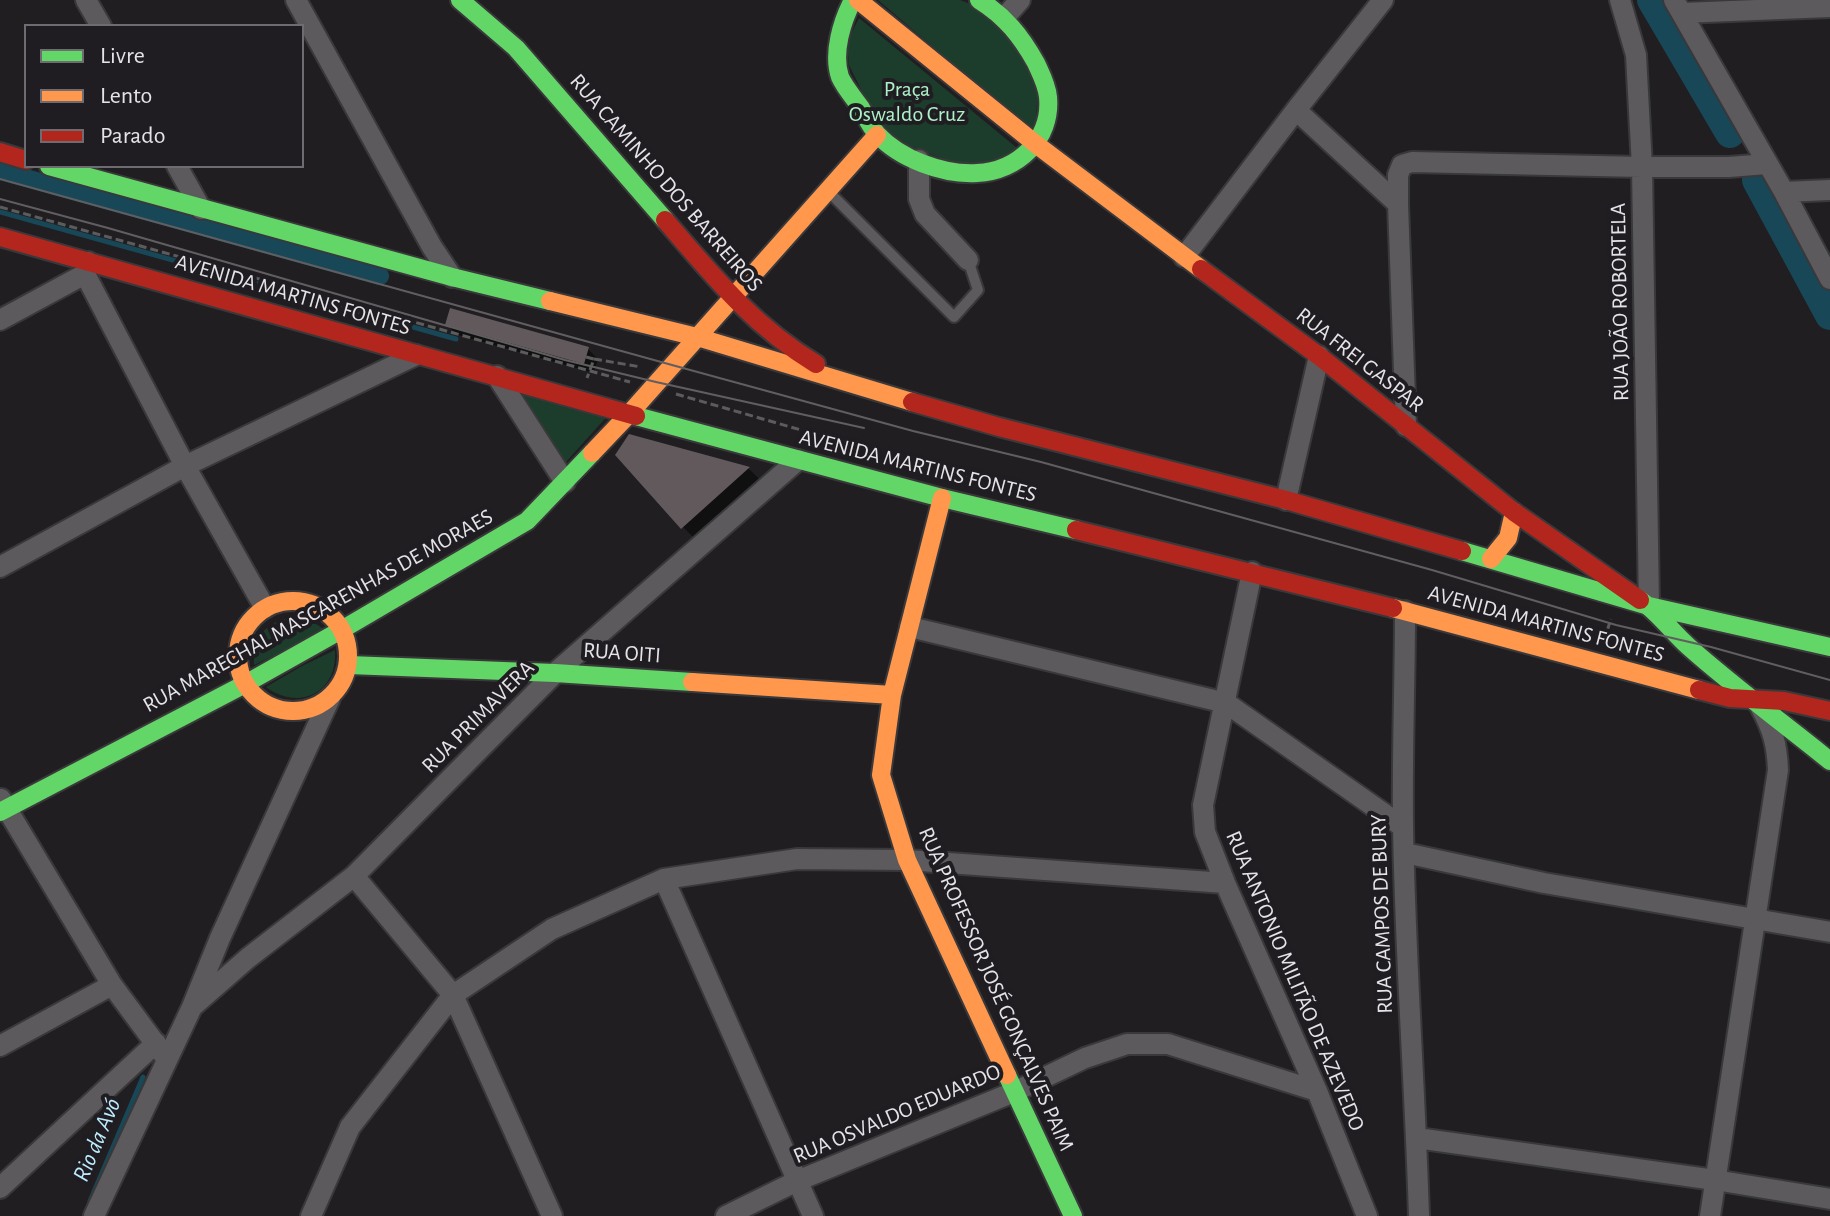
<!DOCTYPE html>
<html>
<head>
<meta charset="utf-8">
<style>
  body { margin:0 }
  #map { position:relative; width:1830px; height:1216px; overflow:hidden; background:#201e21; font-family:"Alegreya Sans",sans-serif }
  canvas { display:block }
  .legend { position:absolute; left:24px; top:24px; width:280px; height:144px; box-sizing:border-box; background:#201d22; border:2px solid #6f6c71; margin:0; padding:10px 14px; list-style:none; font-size:24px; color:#e6e3e7 }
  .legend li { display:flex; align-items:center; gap:16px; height:40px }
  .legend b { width:40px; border:2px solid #6f6c71 }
</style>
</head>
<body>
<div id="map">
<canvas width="1830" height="1216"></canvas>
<ul class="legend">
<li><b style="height:10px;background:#63d668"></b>Livre</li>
<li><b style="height:10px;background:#ff974d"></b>Lento</li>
<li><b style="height:10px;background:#b3261e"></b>Parado</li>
</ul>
</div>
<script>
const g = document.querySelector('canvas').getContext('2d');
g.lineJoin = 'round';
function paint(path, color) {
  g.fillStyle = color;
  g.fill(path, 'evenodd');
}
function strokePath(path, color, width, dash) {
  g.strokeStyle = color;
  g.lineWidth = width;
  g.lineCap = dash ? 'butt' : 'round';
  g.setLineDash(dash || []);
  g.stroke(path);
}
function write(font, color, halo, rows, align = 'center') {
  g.font = font + ' "Alegreya Sans",sans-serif';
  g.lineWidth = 8;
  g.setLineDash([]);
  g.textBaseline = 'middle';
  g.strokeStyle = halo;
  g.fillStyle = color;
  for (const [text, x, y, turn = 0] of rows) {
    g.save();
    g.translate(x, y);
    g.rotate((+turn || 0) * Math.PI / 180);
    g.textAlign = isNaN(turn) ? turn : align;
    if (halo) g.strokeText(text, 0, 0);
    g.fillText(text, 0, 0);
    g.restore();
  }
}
const green = new Path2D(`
  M 878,0 L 960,0 L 978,7 L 1001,25 L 1038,87 L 1035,134 Z
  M 859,18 L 1017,148 L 1013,156 L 961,166 L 905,144 L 877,122 L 849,65 L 847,42 Z
  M 522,393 L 610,413 L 566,462 L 564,462 Z
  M 291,617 C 306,618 315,622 326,631 L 254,665 C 253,637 265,623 291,617 Z
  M 335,650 C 338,692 300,712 266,687 L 302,666 Z`);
const shadow = new Path2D(`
  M 447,325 L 588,349 L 598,359 L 594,373 L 458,335 Z
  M 630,436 L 749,469 L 770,489 L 704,548 L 683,527 Z`);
const stream = new Path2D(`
  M 0,212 L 456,339
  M 90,1201 L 143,1077`);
const canal = new Path2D(`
  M 0,171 L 380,276`);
const river = new Path2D(`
  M 1652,0 L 1730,133
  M 1757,180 L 1830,315`);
const building = new Path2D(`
  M 450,308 L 589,347 L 584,364 L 445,325 Z
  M 629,434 L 750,467 L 681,529 L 615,455 Z`);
const path = new Path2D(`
  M 0,207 L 630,382
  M 586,357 L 594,359 L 587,378
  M 594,359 L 641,367
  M 676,394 L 999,487
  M 1601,641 L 1607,631 L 1611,619`);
const lane = new Path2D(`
  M 828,191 L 954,317 L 978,290 L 968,260`);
const street = new Path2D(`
  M 86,0 L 101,26
  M 296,0 L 432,247 L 452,277
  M 1620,0 L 1636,55 L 1642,167 L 1649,606
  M 1674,0 L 1784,192 L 1830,279
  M 1682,13 L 1830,7
  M 1004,18 L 1020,0
  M 1296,110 L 1398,204
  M 919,160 L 919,199 L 925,214 L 968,260
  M 177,166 L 201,209
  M 1784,192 L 1830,190
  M 1184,257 L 1296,110 L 1383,0
  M 88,262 L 85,274 L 185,466 L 265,608
  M 0,320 L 85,274
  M 497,376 L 565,482
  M 1406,426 L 1398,204 L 1398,175 L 1402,165 L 1412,162 L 1642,167 L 1729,167 L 1767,164
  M 1286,500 L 1319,356
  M 0,567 L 185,466 L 416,355
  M 1252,572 L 1203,805 L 1205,832 L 1225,883 L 1317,1091 L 1367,1216
  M 1405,611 C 1405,682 1402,754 1403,825 C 1405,956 1415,1086 1419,1216
  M 910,627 L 1226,703 L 1403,827
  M 1,799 L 112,985 L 166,1058
  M 1405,853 L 1544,883 L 1830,932
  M 354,876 L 453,995 L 552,1216
  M 664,879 L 813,1216
  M 192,1007 L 248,958 L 354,876 L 555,673 L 798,460
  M 0,1046 L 112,985
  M 1417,1138 L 1715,1180 L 1830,1199
  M 0,1188 L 156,1043
  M 94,1216 L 192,1007 L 220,938 L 330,698
  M 311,1216 L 350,1127 L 453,995 L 552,929 L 664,879 L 797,859 L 907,860 L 1225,883
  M 726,1216 L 797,1181 L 1014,1092 L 1085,1058 L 1127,1044 L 1168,1044 L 1317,1091
  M 1710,1216 L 1778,770 C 1777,745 1773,730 1761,708`);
const fast = new Path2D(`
  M 460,0 L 516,48 L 665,220
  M 853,0 C 842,21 832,53 840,77 C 845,88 854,98 861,108 C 866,117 870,126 877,134 C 900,159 943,175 977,173 C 1018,171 1052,139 1048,97 C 1047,85 1041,74 1036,63 C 1021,36 1005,16 979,0
  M 49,166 L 452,277 L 550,301
  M 636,416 L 942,498 L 1076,530
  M 1462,551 L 1649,606 L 1830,647
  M 1640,600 C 1658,612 1672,632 1689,647 C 1734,687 1783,723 1830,761
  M 349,665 L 555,673 L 692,682
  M 0,812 L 245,684 L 343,629 L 527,521 L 592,453
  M 1007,1075 L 1073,1216`);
const slow = new Path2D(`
  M 858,0 L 1037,145 L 1201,269
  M 550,301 L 697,337 L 912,402
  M 592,453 L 630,413 L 877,135
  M 942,498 L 892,695 L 881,775 L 907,860 L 1007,1075
  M 1491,559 L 1508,538 L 1514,512
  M238 656a55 55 0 1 1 110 0a55 55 0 1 1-110 0Z
  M 1393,608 L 1699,690
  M 692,682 L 892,695`);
const jam = new Path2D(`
  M 0,152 L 26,160
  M 665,220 C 712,275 753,326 816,364
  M 0,237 L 636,416
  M 1201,269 L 1319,356 L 1514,512 L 1640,600
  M 912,402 L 999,427 L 1286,500 L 1462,551
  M 1076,530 L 1393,608
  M 1699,690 L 1730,698 L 1784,701 L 1830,711`);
const tram = new Path2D(`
  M 0,179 L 672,365 L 913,431 L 1041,462 L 1432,570 L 1616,625 L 1711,647 L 1830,680
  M 0,199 L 108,228 L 565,360 L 656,382 L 864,428`);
const parkNames = [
  ["Praça",907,89],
  ["Oswaldo Cruz",907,114]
];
const streetNames = [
  ["RUA CAMINHO DOS BARREIROS",666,183,49],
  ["AVENIDA MARTINS FONTES",293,295,16],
  ["RUA JOÃO ROBORTELA",1620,302,-91],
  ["RUA FREI GASPAR",1360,360,38],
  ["AVENIDA MARTINS FONTES",918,466,14],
  ["RUA MARECHAL MASCARENHAS DE MORAES",318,611,-29],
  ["AVENIDA MARTINS FONTES",1546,624,15],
  ["RUA OITI",622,653,4],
  ["RUA PRIMAVERA",478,717,-45],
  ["RUA CAMPOS DE BURY",1382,914,-92],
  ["RUA ANTONIO MILITÃO DE AZEVEDO",1295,981,67],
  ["RUA PROFESSOR JOSÉ GONÇALVES PAIM",996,989,66],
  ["RUA OSVALDO EDUARDO",897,1114,-23]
];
const waterNames = [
  ["Rio da Avó",97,1140,-67]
];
paint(green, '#1d3d2c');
paint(shadow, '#0007');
strokePath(stream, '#184757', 5);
strokePath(canal, '#184757', 18);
strokePath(river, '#184757', 30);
paint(building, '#62595d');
strokePath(lane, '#39383a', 14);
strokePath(street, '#39383a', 24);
strokePath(fast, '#39383a', 22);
strokePath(slow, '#39383a', 22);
strokePath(jam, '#39383a', 22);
strokePath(path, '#5d5c5d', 3, [8, 4]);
strokePath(lane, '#5c5a5c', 10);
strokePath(street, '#5c5a5c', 20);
strokePath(fast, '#63d668', 18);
strokePath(slow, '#ff974d', 18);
strokePath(jam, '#b3261e', 18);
strokePath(tram, '#605e61', 2);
write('22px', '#adf2c8', '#201d22', parkNames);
write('22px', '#e6e3e7', '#201d22', streetNames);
write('italic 24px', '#bdecfe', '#201d22', waterNames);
</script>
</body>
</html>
